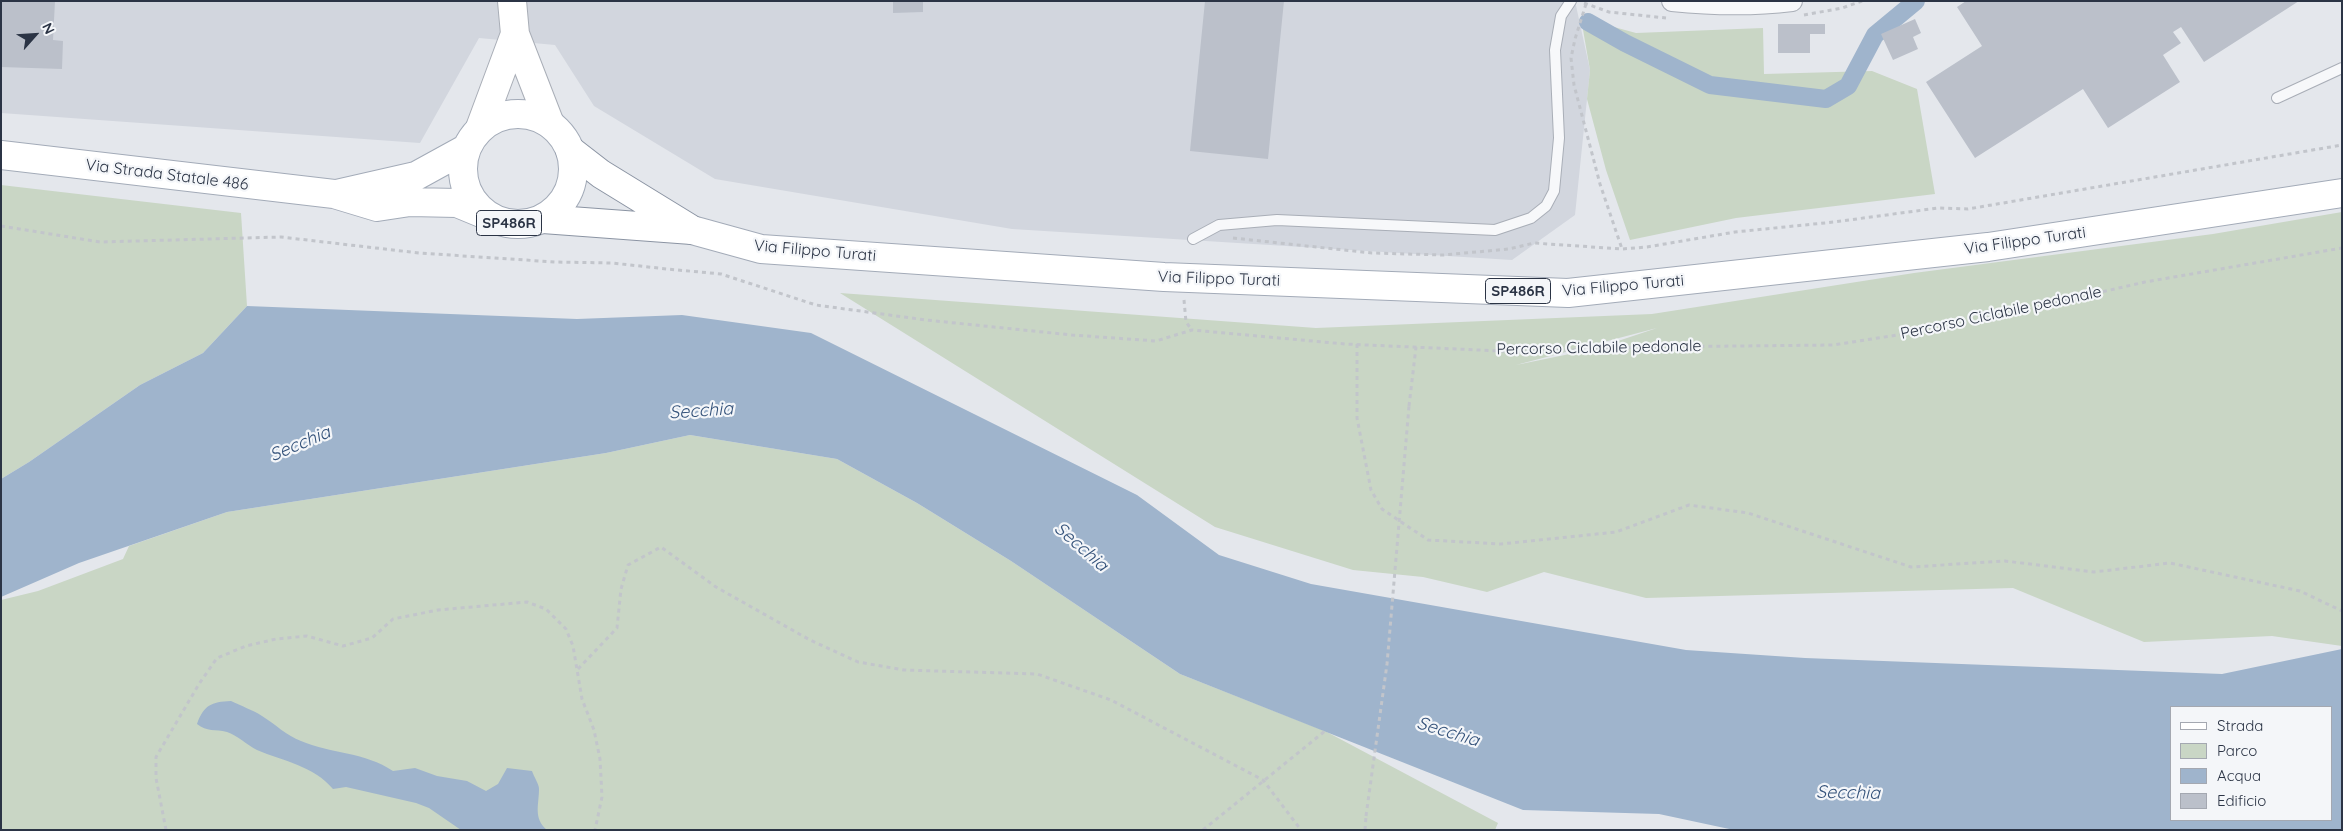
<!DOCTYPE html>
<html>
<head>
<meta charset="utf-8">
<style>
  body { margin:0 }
  #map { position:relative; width:2343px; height:831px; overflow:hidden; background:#e4e7ec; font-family:Quicksand,sans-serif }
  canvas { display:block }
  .frame { position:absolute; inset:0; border:2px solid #2b3445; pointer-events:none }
  .legend { position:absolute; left:2170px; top:706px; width:162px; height:115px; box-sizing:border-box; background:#f4f6f9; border:1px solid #a4a8b1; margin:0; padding:6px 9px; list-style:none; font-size:15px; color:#2b3445 }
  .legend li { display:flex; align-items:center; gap:10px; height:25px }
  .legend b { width:25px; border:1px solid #a4a8b1 }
  .north { position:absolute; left:10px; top:10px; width:50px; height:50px; -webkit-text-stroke:4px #f4f6f9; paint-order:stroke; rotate:64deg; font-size:14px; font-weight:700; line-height:20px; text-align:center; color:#2b3445 }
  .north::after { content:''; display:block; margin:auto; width:18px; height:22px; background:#2b3445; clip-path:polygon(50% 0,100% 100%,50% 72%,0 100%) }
</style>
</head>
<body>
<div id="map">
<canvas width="2343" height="831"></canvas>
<div class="frame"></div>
<ul class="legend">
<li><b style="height:6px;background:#fff"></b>Strada</li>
<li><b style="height:14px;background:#c9d6c5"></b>Parco</li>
<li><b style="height:14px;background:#9fb4cc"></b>Acqua</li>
<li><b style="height:14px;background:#bbc0ca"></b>Edificio</li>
</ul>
<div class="north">N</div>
</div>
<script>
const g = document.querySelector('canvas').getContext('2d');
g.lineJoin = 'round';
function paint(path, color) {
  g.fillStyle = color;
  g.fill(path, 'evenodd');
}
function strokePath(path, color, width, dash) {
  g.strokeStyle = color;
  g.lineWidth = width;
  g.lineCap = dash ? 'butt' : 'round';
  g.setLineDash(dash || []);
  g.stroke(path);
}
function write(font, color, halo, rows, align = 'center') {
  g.font = font + ' Quicksand,sans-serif';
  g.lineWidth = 4.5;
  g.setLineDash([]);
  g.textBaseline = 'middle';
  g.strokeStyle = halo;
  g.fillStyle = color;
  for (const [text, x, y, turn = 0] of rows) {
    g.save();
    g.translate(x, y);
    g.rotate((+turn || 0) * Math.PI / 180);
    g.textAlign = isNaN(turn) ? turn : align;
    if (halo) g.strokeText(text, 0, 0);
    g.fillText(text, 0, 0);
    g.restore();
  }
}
const built = new Path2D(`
  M 1,1 L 1575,1 L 1590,70 L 1575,215 L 1512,260 L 1012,229 L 715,179 L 594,106 L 555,45 L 479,38 L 420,143 L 1,113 Z`);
const green = new Path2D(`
  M 1581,18 L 1636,33 L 1763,28 L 1764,74 L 1872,71 L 1917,89 L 1935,194 L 1736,218 L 1630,240 L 1606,170 L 1587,99 L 1590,70 Z
  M 1,185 L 241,213 L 247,306 L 203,353 L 140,385 L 29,462 L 1,479 Z
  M 2342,212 L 2342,646 L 2272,636 L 2144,642 L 2013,588 L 1646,598 L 1544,572 L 1487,592 L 1423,577 L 1353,570 L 1215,527 L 840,293 L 1316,328 L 1652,314 L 1914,273 L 2213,234 ZM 1657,328 L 1594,349 L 1516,365 Z
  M 690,435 L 837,459 L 917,503 L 1011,561 L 1180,674 L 1325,731 L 1498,823 L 1495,830 L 1,830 L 1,600 L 38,591 L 123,559 L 129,546 L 227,512 L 606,453 Z`);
const water = new Path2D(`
  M 247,306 L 577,319 L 682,315 L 811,333 L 1137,495 L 1219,555 L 1311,584 L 1686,650 L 1805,658 L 2222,674 L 2342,649 L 2342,830 L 1734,830 L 1659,814 L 1523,810 L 1180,674 L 1011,561 L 917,503 L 837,459 L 690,435 L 606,453 L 227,512 L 79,563 L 1,597 L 1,479 L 29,462 L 140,385 L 203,353 ZM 2172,707 L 2332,707 L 2332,820 L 2172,820 Z
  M 231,701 C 241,706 253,710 262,716 C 275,724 287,736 301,741 C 332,754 365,752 393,771 L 415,768 L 437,776 L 467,781 L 486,791 L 498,784 L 507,768 L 532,771 C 534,777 539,784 539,789 C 539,805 533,818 547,830 L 461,830 L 429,808 L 416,803 L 346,787 L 333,789 C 314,766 283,761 257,750 C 247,745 237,735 227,732 C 215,729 207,732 197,724 C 204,705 211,702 231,701 Z`);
const canal = new Path2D(`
  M 1588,22 L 1625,43 L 1710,85 L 1826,99 L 1848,86 L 1875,35 L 1916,1`);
const building = new Path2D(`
  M 1,1 L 55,1 L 53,40 L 63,41 L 62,69 L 1,67 Z
  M 893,1 L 923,1 L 923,12 L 893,13 Z
  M 1205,1 L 1284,1 L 1268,159 L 1190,151 Z
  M 1966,1 L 2299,1 L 2204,62 L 2181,27 L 2173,32 L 2181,43 L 2163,55 L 2180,82 L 2108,128 L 2083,89 L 1975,158 L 1926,82 L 1982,46 L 1957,7 Z
  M 1915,19 L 1921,33 L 1913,37 L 1918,49 L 1893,60 L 1881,34 Z
  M 1778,24 L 1825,24 L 1825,34 L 1810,34 L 1810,53 L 1778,53 Z`);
const path = new Path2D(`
  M 1584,3 L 1609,12 L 1666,18
  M 1586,4 L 1575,39 L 1571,58 L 1574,85 L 1600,184 L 1622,249
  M 1804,15 L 1842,8 L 1862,1
  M 1,226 L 100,242 L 281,237 L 419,253 L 555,262 L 612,263 L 667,269 L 721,274 L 816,305 L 926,320 L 1072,335 L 1156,341 L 1192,330 L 1345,344 L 1523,352 L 1642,347 L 1833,345 L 1949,327 L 2145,282 L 2342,248
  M 1233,238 L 1372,253 L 1443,255 L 1509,249 L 1534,243 L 1622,249 L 1647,247 L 1735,232 L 1834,222 L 1938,208 L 1968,209 L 2342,145
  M 1184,300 L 1186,322 L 1192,330
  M 1357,344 L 1357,418 L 1371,490 L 1382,509 L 1428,540 L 1501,544 L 1616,532 L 1689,505 L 1748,513 L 1911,567 L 2005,561 L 2094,572 L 2170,563 L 2300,591 L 2342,611
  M 1409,406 L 1416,347
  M 578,669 L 617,628 L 621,589 L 628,565 L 661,547 L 716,587 L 810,640 L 858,662 L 904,670 L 1037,674 L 1111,700 L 1263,780 L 1301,830
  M 166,830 L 156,778 L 156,757 L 199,684 L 217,658 L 246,646 L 276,639 L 307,636 L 343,646 L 372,638 L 393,619 L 438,610 L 527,602 L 546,609 L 566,629 L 573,646 L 582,699 L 594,730 L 600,759 L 602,797 L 595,830
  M 1203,830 L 1325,731
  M 1365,830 L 1366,816`);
const lane = new Path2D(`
  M 2277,98 L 2342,68
  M 1193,239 L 1219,225 L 1277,220 L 1495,230 L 1531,218 L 1546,206 L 1554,191 L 1559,138 L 1555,50 L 1561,16 L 1571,1`);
const street = new Path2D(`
  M 1672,1 C 1712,5 1752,6 1792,1`);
const secondary = new Path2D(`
  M 512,1 L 515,34 L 550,124
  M 480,128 L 515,34`);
const primary = new Path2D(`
  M463 169a55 55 0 1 1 110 0a55 55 0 1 1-110 0Z
  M 1,155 L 334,194 L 377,207 L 410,202 L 457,203 L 486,215
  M 337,194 L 416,176 L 467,148
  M 692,230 L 761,249 L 1164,277 L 1568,293 L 1988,247 L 2342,193`);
const highway = new Path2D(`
  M 570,150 L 601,174 L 689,228
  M 543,219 L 692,230`);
const pathBridge = new Path2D(`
  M 1366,816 L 1387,664 L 1409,406`);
const shields = [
  [509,223,65],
  [1518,291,65]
];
const shieldNames = [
  ["SP486R",509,223],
  ["SP486R",1518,291]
];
const streetNames = [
  ["Via Strada Statale 486",167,175,7],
  ["Via Filippo Turati",2025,241,-8],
  ["Via Filippo Turati",815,251,5],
  ["Via Filippo Turati",1219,279,2],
  ["Via Filippo Turati",1623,286,-5],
  ["Percorso Ciclabile pedonale",2001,313,-12],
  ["Percorso Ciclabile pedonale",1599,348,-1]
];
const waterNames = [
  ["Secchia",701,411,-4],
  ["Secchia",300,444,-23],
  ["Secchia",1081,547,41],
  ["Secchia",1448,732,17],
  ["Secchia",1848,793,1]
];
paint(built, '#d2d6de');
paint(green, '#c9d6c5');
paint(water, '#9fb4cc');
strokePath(canal, '#9fb4cc', 18);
paint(building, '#bbc0ca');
strokePath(lane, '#a9aeb7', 12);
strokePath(street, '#a9aeb7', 22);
strokePath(secondary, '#a9aeb7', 30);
strokePath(primary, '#a3abb8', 30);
strokePath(highway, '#8b94a3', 30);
strokePath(path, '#c2c5cb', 3, [4, 4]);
strokePath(lane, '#f7f8fa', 10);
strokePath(street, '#f7f8fa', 20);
strokePath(secondary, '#fff', 28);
strokePath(primary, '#fff', 28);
strokePath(highway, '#fff', 28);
strokePath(pathBridge, '#c2c5cb', 3, [4, 4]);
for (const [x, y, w] of shields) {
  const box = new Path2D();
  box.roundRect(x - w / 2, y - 12.5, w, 25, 4);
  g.fillStyle = '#f4f6f9';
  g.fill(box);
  strokePath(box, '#2b3445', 1);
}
write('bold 15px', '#2b3445', null, shieldNames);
write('16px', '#2b3445', '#f4f6f9', streetNames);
write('italic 18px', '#34527a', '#f4f6f9', waterNames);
</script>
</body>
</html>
